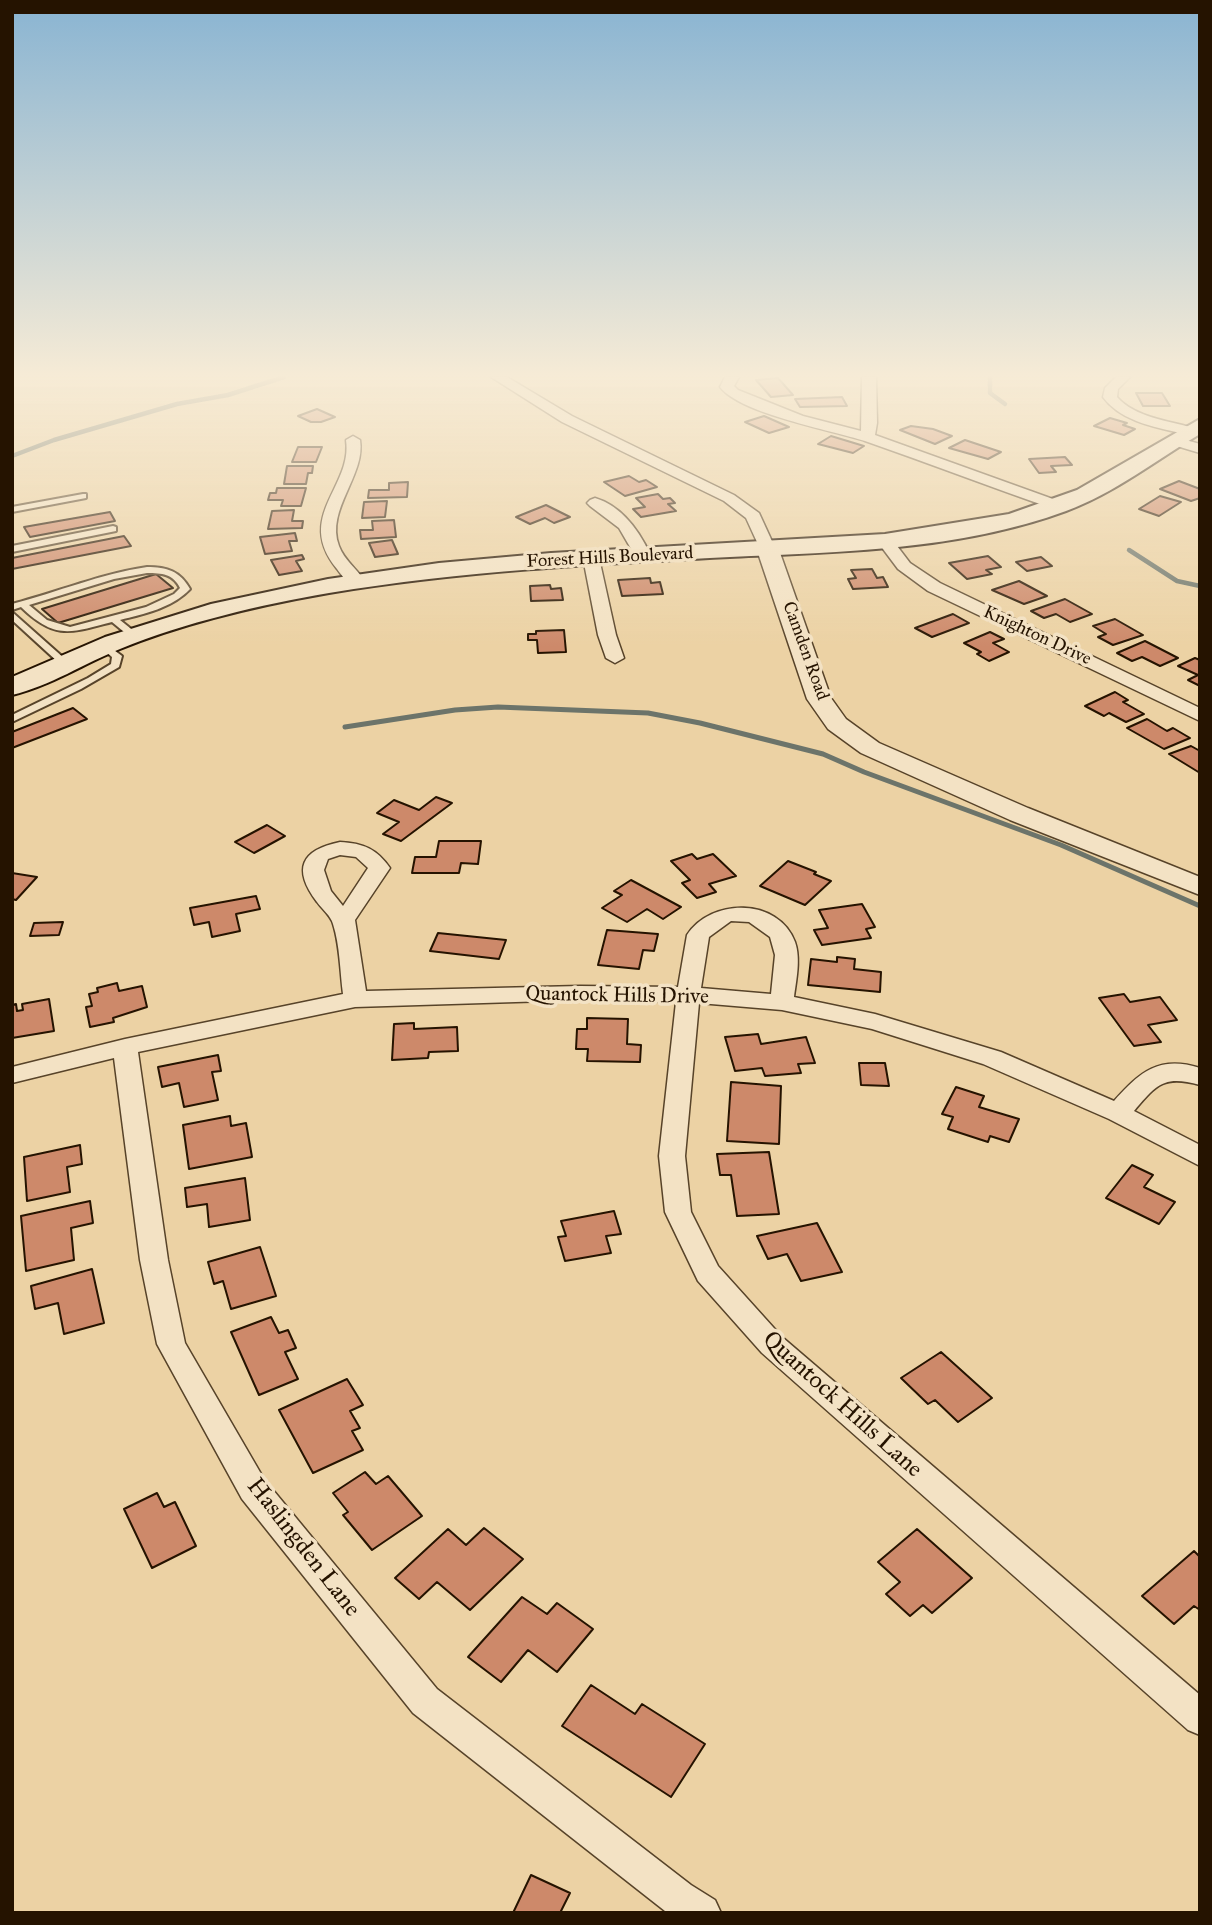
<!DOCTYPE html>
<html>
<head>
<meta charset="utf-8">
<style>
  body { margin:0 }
  #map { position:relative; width:1212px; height:1925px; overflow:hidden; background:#ecd2a4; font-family:"IM FELL Great Primer",serif }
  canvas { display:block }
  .frame { position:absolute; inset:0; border:14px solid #251300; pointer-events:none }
</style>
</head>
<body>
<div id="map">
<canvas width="1212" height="1925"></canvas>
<div class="frame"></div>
</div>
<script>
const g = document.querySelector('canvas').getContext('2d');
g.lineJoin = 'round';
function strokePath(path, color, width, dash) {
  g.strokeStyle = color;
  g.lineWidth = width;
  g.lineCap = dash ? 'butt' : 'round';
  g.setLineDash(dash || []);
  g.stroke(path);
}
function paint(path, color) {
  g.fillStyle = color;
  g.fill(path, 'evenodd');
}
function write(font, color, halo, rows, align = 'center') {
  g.font = font + ' "IM FELL Great Primer",serif';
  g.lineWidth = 7;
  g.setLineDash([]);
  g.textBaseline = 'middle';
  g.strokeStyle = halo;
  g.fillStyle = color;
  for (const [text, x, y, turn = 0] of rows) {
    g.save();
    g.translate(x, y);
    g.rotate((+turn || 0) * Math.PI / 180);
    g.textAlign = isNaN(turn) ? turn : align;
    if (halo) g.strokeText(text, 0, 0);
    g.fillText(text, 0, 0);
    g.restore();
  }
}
const streamFar1 = new Path2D(`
  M 990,377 L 990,393 L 1005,404
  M 12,456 L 54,440 L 177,404 L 228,395 L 284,377
  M 1129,550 L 1177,581 L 1200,586`);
const stream = new Path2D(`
  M 345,727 L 455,710 L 498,707 L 648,713 L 700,723 L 823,754 L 864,772 L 1061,845 L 1200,906`);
const building = new Path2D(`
  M 778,378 L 793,395 L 771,397 L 756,380 Z
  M 1136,393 L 1162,393 L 1170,406 L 1143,406 Z
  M 842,397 L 847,406 L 800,407 L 795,399 Z
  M 317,409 L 335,417 L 321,422 L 311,422 L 298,416 Z
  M 764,416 L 789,427 L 769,433 L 745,422 Z
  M 1110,418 L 1127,423 L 1123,425 L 1135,429 L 1124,435 L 1094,426 Z
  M 911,426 L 933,429 L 952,436 L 935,444 L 900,430 Z
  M 831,436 L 864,446 L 853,453 L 818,444 Z
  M 965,440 L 1001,452 L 988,459 L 949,448 Z
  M 298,447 L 322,447 L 316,462 L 292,462 Z
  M 1065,457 L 1072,465 L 1051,466 L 1056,472 L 1039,473 L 1029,459 Z
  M 287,466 L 313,466 L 312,473 L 308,473 L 306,484 L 284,484 Z
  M 629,476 L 639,482 L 646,480 L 657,487 L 625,496 L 604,482 Z
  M 1179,481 L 1200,489 L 1200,498 L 1191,501 L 1160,489 Z
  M 408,482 L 407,497 L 368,498 L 369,490 L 389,490 L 389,483 Z
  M 277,488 L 306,488 L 301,506 L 281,506 L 283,500 L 268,500 L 270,493 L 276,493 Z
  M 658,494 L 663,499 L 670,498 L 675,503 L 668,504 L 676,511 L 641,517 L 633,509 L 645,507 L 636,498 Z
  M 1160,496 L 1181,502 L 1159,516 L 1139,509 Z
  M 387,501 L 385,517 L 362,518 L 364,502 Z
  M 546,505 L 570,517 L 554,523 L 545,518 L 530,524 L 516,517 Z
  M 294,510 L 292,521 L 303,521 L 302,528 L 268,529 L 272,511 Z
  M 110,512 L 115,521 L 30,537 L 24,527 Z
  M 394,520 L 396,537 L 361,539 L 360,530 L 373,530 L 372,521 Z
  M 295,533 L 297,541 L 289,541 L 292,551 L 265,554 L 260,537 Z
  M 124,536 L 131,546 L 12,569 L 12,558 Z
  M 392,540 L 398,554 L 375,557 L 369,543 Z
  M 302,555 L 304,559 L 296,561 L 302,571 L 279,575 L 271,560 Z
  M 988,556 L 1001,567 L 986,570 L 992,574 L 967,579 L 949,563 Z
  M 1041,557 L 1052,566 L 1027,571 L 1016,562 Z
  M 872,569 L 877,578 L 883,577 L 888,587 L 853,589 L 848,579 L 856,578 L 851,570 Z
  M 156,574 L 173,588 L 58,623 L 42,609 Z
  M 650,578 L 651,583 L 660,582 L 663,594 L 622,596 L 618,580 Z
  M 1019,581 L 1047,596 L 1024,604 L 992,590 Z
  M 550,585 L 551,589 L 561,588 L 563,600 L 531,601 L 530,586 Z
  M 1065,599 L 1092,614 L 1070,622 L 1056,614 L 1044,618 L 1031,611 Z
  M 953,614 L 969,623 L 932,637 L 915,628 Z
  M 1115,619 L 1143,635 L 1113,645 L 1098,637 L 1106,634 L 1093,626 Z
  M 564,630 L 566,652 L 538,653 L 537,640 L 528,640 L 528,634 L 536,634 L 536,631 Z
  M 990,632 L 1004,639 L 993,643 L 1009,652 L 989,661 L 977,654 L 981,652 L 964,643 Z
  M 1145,641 L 1178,658 L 1160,666 L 1142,657 L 1132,661 L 1117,653 Z
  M 1195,658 L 1200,660 L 1200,686 L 1188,680 L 1198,675 L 1178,666 Z
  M 1115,692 L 1128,700 L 1123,702 L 1144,714 L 1126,722 L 1109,713 L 1104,716 L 1085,706 Z
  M 73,708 L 87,719 L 12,748 L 12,732 Z
  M 1147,719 L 1167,731 L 1173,728 L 1190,738 L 1164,749 L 1127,728 Z
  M 1191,746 L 1200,751 L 1200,773 L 1169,754 Z
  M 436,797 L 452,803 L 401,841 L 383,834 L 399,822 L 377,813 L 394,800 L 419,810 Z
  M 267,825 L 285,836 L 254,853 L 235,842 Z
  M 439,841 L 481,841 L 478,864 L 461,863 L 459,873 L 412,873 L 415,857 L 436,857 Z
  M 692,854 L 697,859 L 713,854 L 736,876 L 709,884 L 716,892 L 697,898 L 682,883 L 690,880 L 671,861 Z
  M 788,861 L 816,872 L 814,874 L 831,881 L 805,905 L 760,886 Z
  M 12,873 L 37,877 L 16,900 L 12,899 Z
  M 631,880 L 681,907 L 663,919 L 647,909 L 627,922 L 602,908 L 622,895 L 614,891 Z
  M 256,896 L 260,909 L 236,914 L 240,931 L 212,937 L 209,922 L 194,925 L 190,908 Z
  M 862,904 L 875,927 L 866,929 L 871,938 L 822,945 L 814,930 L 828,928 L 819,910 Z
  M 63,922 L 59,935 L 30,936 L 34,923 Z
  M 607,930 L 658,934 L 654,951 L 643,950 L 639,969 L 598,965 Z
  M 438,933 L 506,940 L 499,959 L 430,951 Z
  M 837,957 L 855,959 L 854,969 L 881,972 L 880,992 L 808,985 L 811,959 L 837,962 Z
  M 117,983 L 119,991 L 142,986 L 147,1007 L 113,1018 L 114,1022 L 90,1027 L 86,1007 L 92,1006 L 89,994 L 98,992 L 97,988 Z
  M 1124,994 L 1130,1002 L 1160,997 L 1177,1020 L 1148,1025 L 1161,1042 L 1134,1046 L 1099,998 Z
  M 49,999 L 54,1031 L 12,1038 L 12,1005 L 16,1004 L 17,1011 L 23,1010 L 22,1004 Z
  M 587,1018 L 628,1019 L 627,1044 L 641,1045 L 640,1062 L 587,1061 L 588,1049 L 576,1049 L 577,1029 L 587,1029 Z
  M 414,1023 L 414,1029 L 457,1027 L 458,1051 L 429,1052 L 428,1058 L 392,1060 L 394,1024 Z
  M 758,1034 L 761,1044 L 806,1037 L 815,1063 L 798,1064 L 801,1073 L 765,1076 L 762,1068 L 735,1071 L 725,1037 Z
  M 218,1055 L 221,1071 L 212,1072 L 218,1100 L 184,1107 L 179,1083 L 162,1087 L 158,1067 Z
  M 859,1063 L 885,1063 L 889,1086 L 861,1085 Z
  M 731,1082 L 781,1086 L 779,1144 L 727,1141 Z
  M 956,1087 L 984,1096 L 979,1107 L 1019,1119 L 1009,1142 L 990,1136 L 988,1142 L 948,1129 L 953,1117 L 942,1114 Z
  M 230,1116 L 231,1126 L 246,1123 L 252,1157 L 189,1169 L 183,1125 Z
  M 80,1145 L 82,1164 L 67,1167 L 70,1192 L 27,1201 L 24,1157 Z
  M 769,1152 L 779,1214 L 737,1216 L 731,1175 L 720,1175 L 717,1154 Z
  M 1132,1165 L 1153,1175 L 1144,1187 L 1175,1202 L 1159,1224 L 1106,1198 Z
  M 245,1178 L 250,1220 L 209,1227 L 207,1204 L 187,1207 L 185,1188 Z
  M 90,1201 L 93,1223 L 71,1228 L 74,1260 L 26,1271 L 21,1216 Z
  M 614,1211 L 621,1234 L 606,1236 L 611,1253 L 565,1261 L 558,1237 L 566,1236 L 561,1221 Z
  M 817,1223 L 842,1272 L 801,1281 L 787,1254 L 768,1259 L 757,1236 Z
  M 260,1247 L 276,1296 L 231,1309 L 223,1281 L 214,1284 L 208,1262 Z
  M 92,1269 L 104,1323 L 64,1334 L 58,1303 L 35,1309 L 31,1286 Z
  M 271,1317 L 279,1333 L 288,1330 L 296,1348 L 285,1352 L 298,1379 L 259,1395 L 231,1332 Z
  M 941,1352 L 992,1398 L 958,1422 L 935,1400 L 928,1404 L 901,1378 Z
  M 347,1379 L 363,1405 L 350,1411 L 360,1428 L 352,1431 L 363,1450 L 313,1473 L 279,1410 Z
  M 365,1472 L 376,1484 L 388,1476 L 422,1516 L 372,1550 L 343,1515 L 348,1512 L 333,1493 Z
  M 157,1493 L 164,1507 L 175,1502 L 196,1546 L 152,1568 L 124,1509 Z
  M 484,1528 L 523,1559 L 470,1610 L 437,1582 L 419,1599 L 395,1578 L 448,1529 L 466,1545 Z
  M 917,1529 L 972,1578 L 932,1613 L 923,1605 L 910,1616 L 886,1594 L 900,1582 L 878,1562 Z
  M 1194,1551 L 1200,1557 L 1200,1610 L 1194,1606 L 1174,1624 L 1142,1596 Z
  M 522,1597 L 547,1614 L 557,1603 L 593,1629 L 557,1672 L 528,1650 L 501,1682 L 468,1657 Z
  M 591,1685 L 635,1714 L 642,1704 L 705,1744 L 671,1797 L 562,1726 Z
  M 531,1875 L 570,1893 L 560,1913 L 513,1913 Z`);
const service = new Path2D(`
  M 83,494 L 86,494 L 86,498 L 12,512 L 12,507 Z
  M 113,526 L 116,527 L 116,531 L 12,552 L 12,546 Z
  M 147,567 C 167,567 180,571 190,589 C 172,608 144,614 120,620 L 135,632 L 135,636 L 129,636 L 112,622 C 70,633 55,640 21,607 L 12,610 L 12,604 C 58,592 100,574 147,567 ZM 147,573 C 162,573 173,574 180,588 L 174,594 L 146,607 L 70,627 L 47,620 L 29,605 L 114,579 Z
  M 12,612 L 65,659 L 65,663 L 59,663 L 12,620 Z
  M 103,642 L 122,656 L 119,667 L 81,689 L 12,722 L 12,715 L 88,678 L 111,664 L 112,657 L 98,645 Z`);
const minor = new Path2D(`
  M 491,377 L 507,377 L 572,416 L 734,495 L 759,513 L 776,550 L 768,555 L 762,553 L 746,518 L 724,501 L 562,422 Z
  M 725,377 L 739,377 L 734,386 L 738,390 L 803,416 L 861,431 L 862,377 L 876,377 L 877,423 L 875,435 L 1064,503 L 1067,506 L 1059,511 L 1054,509 C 991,487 928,463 865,441 C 831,430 741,414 720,387 Z
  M 1116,377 L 1130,377 L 1118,389 L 1117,397 C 1134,417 1169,421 1194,428 L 1194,434 L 1189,435 C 1160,428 1122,423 1103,397 L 1105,388 Z
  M 353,436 L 360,440 C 366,475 325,510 339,546 C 344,560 357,569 365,581 L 357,586 C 348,584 342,576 337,569 C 294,516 353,487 346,440 Z
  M 1175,437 L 1200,444 L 1200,453 L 1170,444 L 1168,441 Z
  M 595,498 C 622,506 640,532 651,556 L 649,559 L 637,559 L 619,528 L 590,506 L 587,503 L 590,500 Z
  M 885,536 L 891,538 L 910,563 L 940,583 L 1200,708 L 1200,721 L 928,591 L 898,569 L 877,541 Z
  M 591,553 L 599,558 L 616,635 L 624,658 L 615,663 L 606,658 L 598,635 L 583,558 Z
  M 340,842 C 363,843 377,849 390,868 L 355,920 L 366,991 L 580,986 L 678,987 L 687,935 C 711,898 778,897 795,942 C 801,959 796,981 794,997 L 875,1014 L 1001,1052 L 1114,1101 C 1140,1072 1159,1055 1200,1068 L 1200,1085 C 1164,1075 1157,1084 1134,1111 L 1200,1145 L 1200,1166 L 1109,1119 L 983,1064 L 872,1029 L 782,1010 L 699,1003 L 685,1156 L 691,1212 L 718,1266 L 782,1337 L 1200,1695 L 1200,1735 L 1188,1730 L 762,1353 L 698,1281 L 665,1212 L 659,1156 L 676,1002 L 580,1000 L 355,1007 L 138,1052 L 168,1260 L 185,1343 L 264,1479 L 437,1689 L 691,1885 L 715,1900 L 721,1913 L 665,1911 L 413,1713 L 242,1499 L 157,1344 L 140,1260 L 114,1058 L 12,1083 L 12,1067 L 125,1039 L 343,994 C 340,972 340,945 333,924 C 331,916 322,909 317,902 C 292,869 301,850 340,842 ZM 340,855 L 356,857 L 368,868 L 343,906 L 331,891 L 324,870 L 328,859 ZM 731,921 L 749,922 L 770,937 L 775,955 L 771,994 L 701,988 L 709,937 Z`);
const tertiary = new Path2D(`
  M 768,544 L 775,546 L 779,550 L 831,698 L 846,719 L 879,743 L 1028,808 L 1200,877 L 1200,895 L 1010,820 L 861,753 L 828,729 L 807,699 L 757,550 L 761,546 Z`);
const secondary = new Path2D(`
  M 1200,419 L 1200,434 C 1156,460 1115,493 1066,511 C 960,550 842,552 730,557 C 596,564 462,571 329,593 C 260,605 186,622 120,649 C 85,663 50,686 12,695 L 12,677 L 105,637 L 211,604 L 328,579 L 439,563 L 551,553 L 885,534 L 1009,514 L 1077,490 Z`);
const farStreetnames = [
  ["Forest Hills Boulevard",610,558,-3],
  ["Knighton Drive",1037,636,25],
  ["Camden Road",805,651,70]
];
const streetNames = [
  ["Quantock Hills Drive",617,996,1]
];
const nearStreetnames = [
  ["Quantock Hills Lane",842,1405,42],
  ["Haslingden Lane",303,1548,52]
];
strokePath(streamFar1, '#6c746a', 4.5);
strokePath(stream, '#6c746a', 5);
paint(building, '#cd896a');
strokePath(building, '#251300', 2);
strokePath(service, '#574329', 4);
strokePath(minor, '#574329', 3);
strokePath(tertiary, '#574329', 3);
strokePath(secondary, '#251300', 4);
paint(service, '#f3e2c4');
paint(minor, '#f3e2c4');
paint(tertiary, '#f3e2c4');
paint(secondary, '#f3e2c4');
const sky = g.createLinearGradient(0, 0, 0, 647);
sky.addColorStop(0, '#89b4d2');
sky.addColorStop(0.58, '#f6ebd6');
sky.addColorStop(1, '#f6ebd600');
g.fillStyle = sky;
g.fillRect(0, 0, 1212, 647);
write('18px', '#251300', '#f3e2c4', farStreetnames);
write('21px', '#251300', '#f3e2c4', streetNames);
write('24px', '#251300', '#f3e2c4', nearStreetnames);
</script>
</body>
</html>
